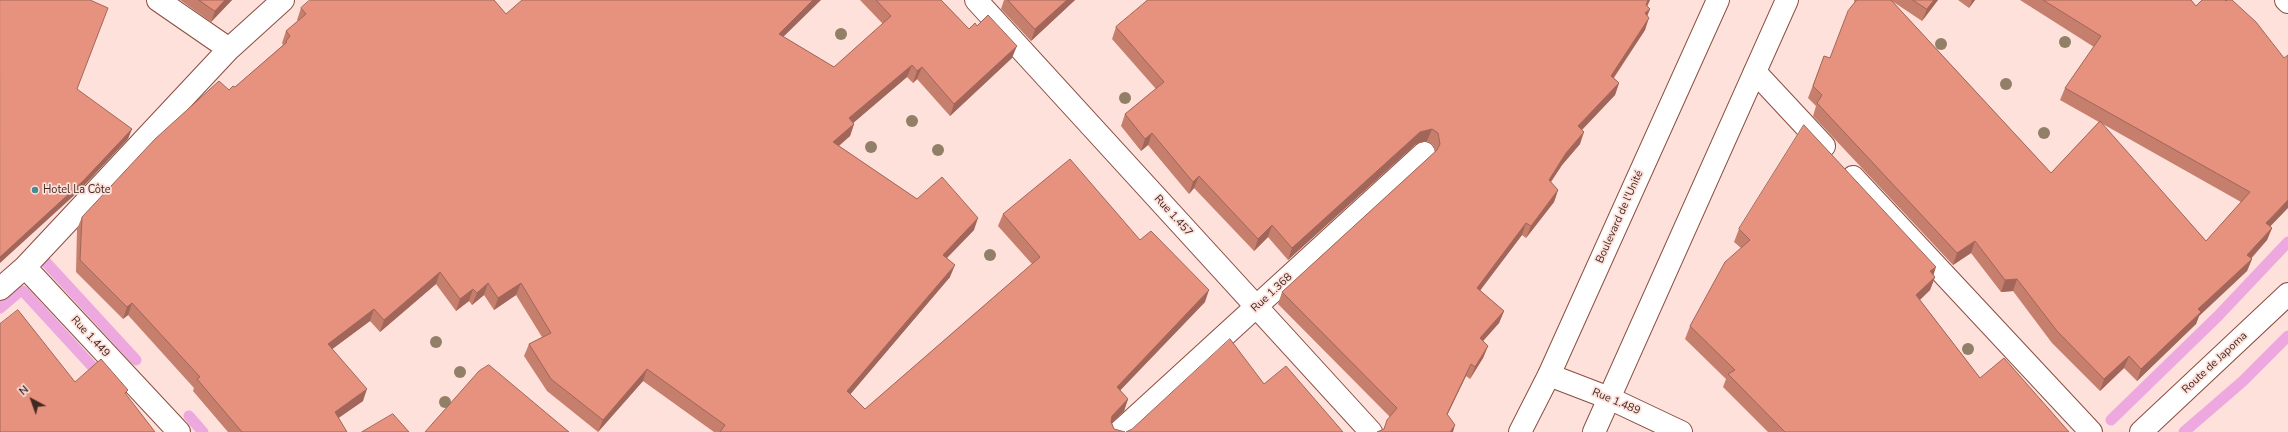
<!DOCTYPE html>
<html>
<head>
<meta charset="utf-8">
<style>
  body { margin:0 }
  #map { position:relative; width:2288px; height:432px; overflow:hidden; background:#fee1da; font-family:"Nunito Sans",sans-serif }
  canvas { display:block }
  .north { position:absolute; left:12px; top:380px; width:40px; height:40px; -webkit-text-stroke:3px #fee1da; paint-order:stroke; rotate:319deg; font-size:11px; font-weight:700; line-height:16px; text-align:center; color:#432822 }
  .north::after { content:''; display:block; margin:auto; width:14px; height:18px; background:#432822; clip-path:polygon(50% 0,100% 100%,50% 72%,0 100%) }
</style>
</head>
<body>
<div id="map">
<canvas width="2288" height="432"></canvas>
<div class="north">N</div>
</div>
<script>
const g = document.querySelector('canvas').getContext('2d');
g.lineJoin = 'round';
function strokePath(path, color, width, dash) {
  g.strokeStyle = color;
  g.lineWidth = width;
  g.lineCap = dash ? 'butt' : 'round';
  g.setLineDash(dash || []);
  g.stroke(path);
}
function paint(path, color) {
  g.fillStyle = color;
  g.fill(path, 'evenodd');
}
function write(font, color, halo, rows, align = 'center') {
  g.font = font + ' "Nunito Sans",sans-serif';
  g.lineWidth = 3.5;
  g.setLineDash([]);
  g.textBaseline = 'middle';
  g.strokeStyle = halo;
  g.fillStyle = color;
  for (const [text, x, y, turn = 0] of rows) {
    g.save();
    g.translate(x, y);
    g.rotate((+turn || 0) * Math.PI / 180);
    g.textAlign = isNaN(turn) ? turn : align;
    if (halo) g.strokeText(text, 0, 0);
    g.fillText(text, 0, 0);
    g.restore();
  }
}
const stream = new Path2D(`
  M 43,259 L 136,360
  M 23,291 L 102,377
  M 0,308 L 20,291
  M 189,416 L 203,432
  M 2111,420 L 2218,316 L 2288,242
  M 2184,432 L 2243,381 L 2288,336`);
const minor = new Path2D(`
  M 158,0 L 229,49
  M 976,0 L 1371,432
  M 2286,0 L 2288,2
  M 1755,72 L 1824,146
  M 1853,177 L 2091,432
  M 25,267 L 229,49 L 283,0
  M 0,289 L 25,267 L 179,432
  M 1549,375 L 1609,398 L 1681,432
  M 1119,432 L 1424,153`);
const primary = new Path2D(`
  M 1520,432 L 1549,375 L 1718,0
  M 1594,432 L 1787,0
  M 2141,432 L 2288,294`);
const trees = [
  [841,34],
  [2065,42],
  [1941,44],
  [2006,84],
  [1125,98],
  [912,121],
  [2044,133],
  [871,147],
  [938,150],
  [990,255],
  [436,342],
  [1968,349],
  [460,372],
  [445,402]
];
const wall = new Path2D(`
  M 180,0 L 232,0 L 211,22 Z
  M 860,0 L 941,0 L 969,29 L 1012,58 L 950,116 L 917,79 L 913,83 L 907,77 L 853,123 L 854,124 L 850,136 L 839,146 L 917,199 L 974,230 L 947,258 L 950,277 L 850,394 L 865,409 L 1032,264 L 998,226 L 1003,214 L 1140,240 L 1205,302 L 1120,390 L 1128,399 L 1124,411 L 1112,423 L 1114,429 L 1125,432 L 714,432 L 643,381 L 598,432 L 547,391 L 524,356 L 529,344 L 542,337 L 516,295 L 494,310 L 484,295 L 472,305 L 469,301 L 456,311 L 436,284 L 380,332 L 370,321 L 332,349 L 363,401 L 338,418 L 347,432 L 228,432 L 193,391 L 194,388 L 128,315 L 123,319 L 76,272 L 77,229 L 82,217 L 229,90 L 235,87 L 283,45 L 282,43 L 286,31 L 298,21 L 297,20 L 301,8 L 506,14 L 784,37 L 834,67 L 883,24 Z
  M 1004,0 L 1075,0 L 1031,41 L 1001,9 Z
  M 1146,0 L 1650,0 L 1647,7 L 1650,9 L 1647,16 L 1645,30 L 1614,78 L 1619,83 L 1615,95 L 1582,130 L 1580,144 L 1562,165 L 1551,182 L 1558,190 L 1554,202 L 1526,238 L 1522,235 L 1480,290 L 1504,311 L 1499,323 L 1483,341 L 1488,346 L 1483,358 L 1470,379 L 1466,376 L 1447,415 L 1384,429 L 1390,417 L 1278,304 L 1282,292 L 1435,152 L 1433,145 L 1427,141 L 1416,144 L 1288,260 L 1268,237 L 1254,251 L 1194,188 L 1189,194 L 1148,145 L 1141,151 L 1121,126 L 1125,114 L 1156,89 L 1112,39 L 1116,27 L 1147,1 Z
  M 1854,0 L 1938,0 L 1922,21 L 1892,1 L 2051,173 L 2099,122 L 2060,100 L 2065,88 L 2094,47 L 2020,0 L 2191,0 L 2270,226 L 2272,228 L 2267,240 L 2251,259 L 2252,259 L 2247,271 L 2199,316 L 2196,324 L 2137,381 L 2124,368 L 2100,391 L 2052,343 L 2013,291 L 2001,292 L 1971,253 L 1953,265 L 1813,116 L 1816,106 L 1808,98 L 1824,56 L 1830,58 L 1855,2 L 1854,1 ZM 2101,123 L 2241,202 L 2206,241 Z
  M 1958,0 L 1975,0 L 1969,8 Z
  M 1739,229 L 1933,275 L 1935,277 L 1930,290 L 1920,300 L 1980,378 L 2069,432 L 1768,432 L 1723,387 L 1726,379 L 1685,339 L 1690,326 L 1741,248 L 1734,242 Z`);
const shadedWall = new Path2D(`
  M 225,0 L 232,0 L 211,22 L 215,11 Z
  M 813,0 L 821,0 L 774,46 L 779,34 Z
  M 1067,0 L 1075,0 L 1031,41 L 1035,29 Z
  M 1648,0 L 1650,0 L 1641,17 L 1646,5 Z
  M 1934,0 L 1938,0 L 1922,21 L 1927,9 Z
  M 1972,0 L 1975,0 L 1969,8 Z
  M 1650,9 L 1645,21 L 1645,13 Z
  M 1649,18 L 1645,30 L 1607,87 L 1611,76 Z
  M 1017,46 L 1012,58 L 950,116 L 954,104 Z
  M 912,65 L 907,77 L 845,130 L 849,118 Z
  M 922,67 L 917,79 L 913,83 L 917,71 Z
  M 1619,83 L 1615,95 L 1574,138 L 1578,126 Z
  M 854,124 L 850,136 L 829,154 L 833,142 Z
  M 132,129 L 128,139 L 79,191 L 0,263 L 0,257 Z
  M 1432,129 L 1427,141 L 1416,144 L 1288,260 L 1292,248 L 1420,132 Z
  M 1584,132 L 1580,144 L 1562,165 L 1544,192 L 1549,180 L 1566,153 Z
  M 1152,133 L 1148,145 L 1141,151 L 1145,139 Z
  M 1199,176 L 1194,188 L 1189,194 L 1193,182 Z
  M 1558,190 L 1554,202 L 1526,238 L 1531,226 Z
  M 2288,200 L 2288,208 L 2262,235 L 2266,223 Z
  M 978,218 L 974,230 L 938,267 L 943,255 Z
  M 1526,223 L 1522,235 L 1473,300 L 1477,288 Z
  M 1272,225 L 1268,237 L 1254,251 L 1258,239 Z
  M 2272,228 L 2267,240 L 2243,267 L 2247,255 Z
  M 1975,241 L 1971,253 L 1953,265 L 1957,253 Z
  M 2252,259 L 2247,271 L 2199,316 L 2196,324 L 2137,381 L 2141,369 L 2198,309 Z
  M 955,265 L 950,277 L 843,403 L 847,391 Z
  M 1936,267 L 1932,280 L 1930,271 Z
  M 440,272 L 436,284 L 380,332 L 384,320 Z
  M 1935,277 L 1930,290 L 1911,308 L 1916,295 Z
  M 2017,279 L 2013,291 L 2001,292 L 2005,280 Z
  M 488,283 L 484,295 L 472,305 L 477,293 Z
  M 521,283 L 516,295 L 494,310 L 498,298 Z
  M 473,289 L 469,301 L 456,311 L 460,299 Z
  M 1209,290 L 1205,302 L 1112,399 L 1117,387 Z
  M 132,303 L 128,315 L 123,319 L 127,307 Z
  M 374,309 L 370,321 L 323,356 L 328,344 Z
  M 1504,311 L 1499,323 L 1475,350 L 1480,338 Z
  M 1488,346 L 1483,358 L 1470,379 L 1475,367 Z
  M 2129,356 L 2124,368 L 2100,391 L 2104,379 Z
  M 1471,364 L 1466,376 L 1442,426 L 1447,414 Z
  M 647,369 L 643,381 L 598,432 L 603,420 Z
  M 367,389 L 363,401 L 330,424 L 335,412 Z
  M 1128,399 L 1124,411 L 1107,428 L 1112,416 Z
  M 1455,425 L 1453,432 L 1450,432 Z`);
const building = new Path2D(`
  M 0,0 L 90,0 L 108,8 L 77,89 L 132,129 L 83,181 L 0,257 Z
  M 199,0 L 225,0 L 215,11 Z
  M 310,0 L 494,0 L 506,14 L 522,0 L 813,0 L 779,34 L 834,67 L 891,16 L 876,0 L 941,0 L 969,29 L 975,23 L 977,26 L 988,15 L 1017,46 L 954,104 L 922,67 L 917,71 L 912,65 L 849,118 L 854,124 L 833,142 L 917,199 L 942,177 L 978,218 L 943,255 L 955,265 L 847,391 L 865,409 L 1040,257 L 1003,214 L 1070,159 L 1140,240 L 1151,231 L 1209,290 L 1117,387 L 1128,399 L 1112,416 L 1111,422 L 1114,429 L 1125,432 L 720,432 L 725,425 L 647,369 L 603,420 L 551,379 L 529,344 L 551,333 L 521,283 L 498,298 L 488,283 L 477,293 L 473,289 L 460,299 L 440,272 L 384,320 L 374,309 L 328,344 L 367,389 L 335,412 L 347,432 L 242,432 L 197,379 L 200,377 L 132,303 L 127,307 L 80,260 L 82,217 L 155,139 L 219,81 L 229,90 L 233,86 L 235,87 L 287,42 L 286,41 L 290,36 L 286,31 L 306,14 L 301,8 Z
  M 1008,0 L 1067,0 L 1035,29 Z
  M 1148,0 L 1648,0 L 1646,5 L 1650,9 L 1645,13 L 1649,18 L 1611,76 L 1619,83 L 1578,126 L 1584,132 L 1566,153 L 1549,180 L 1558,190 L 1531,226 L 1526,223 L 1477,288 L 1504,311 L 1480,338 L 1488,346 L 1475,367 L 1471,364 L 1447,414 L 1455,425 L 1450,432 L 1377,432 L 1384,429 L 1387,420 L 1397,408 L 1282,292 L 1437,150 L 1440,144 L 1438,133 L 1432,129 L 1420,132 L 1292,248 L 1272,225 L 1258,239 L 1199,176 L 1193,182 L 1152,133 L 1145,139 L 1125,114 L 1164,82 L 1116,27 Z
  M 1857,0 L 1891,0 L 2051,173 L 2100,121 L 2206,241 L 2250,192 L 2065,88 L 2101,36 L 2043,0 L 2191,0 L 2196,6 L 2202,0 L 2225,0 L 2226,1 L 2227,0 L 2232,0 L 2256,22 L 2284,58 L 2288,55 L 2288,200 L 2266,223 L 2272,228 L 2247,255 L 2252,259 L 2198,309 L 2201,312 L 2141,369 L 2129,356 L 2104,379 L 2057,331 L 2017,279 L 2005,280 L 1975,241 L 1957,253 L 1817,103 L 1822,95 L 1813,86 L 1824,56 L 1830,58 L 1848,11 Z
  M 1913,0 L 1934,0 L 1927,9 Z
  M 1804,125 L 1936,267 L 1930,271 L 1935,277 L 1916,295 L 1980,378 L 2004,358 L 2069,432 L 1785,432 L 1728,374 L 1735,370 L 1690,326 L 1725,262 L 1750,240 L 1739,229 Z
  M 18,310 L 75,382 L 101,359 L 128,390 L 125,393 L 155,432 L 0,432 L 0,324 Z
  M 1230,339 L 1264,384 L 1286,366 L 1343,432 L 1126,432 L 1132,429 Z
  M 489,365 L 569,432 L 425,432 L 479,371 Z
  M 393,414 L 409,432 L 362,432 Z`);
const markers = [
  [35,190,4,"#478b9a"]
];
const poiNames = [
  ["Hotel La Côte",43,190]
];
const streetNames = [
  ["Rue 1.457",1173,216,48],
  ["Boulevard de l'Unité",1620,217,-66],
  ["Rue 1.368",1272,293,-43],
  ["Rue 1.449",90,337,47],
  ["Route de Japoma",2215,363,-43],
  ["Rue 1.489",1616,402,23]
];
strokePath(stream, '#eca8df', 11);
strokePath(minor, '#8a4e41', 24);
strokePath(primary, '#8a4e41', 24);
strokePath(minor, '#fff', 22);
strokePath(primary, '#fff', 22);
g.fillStyle = '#927f67';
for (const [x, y] of trees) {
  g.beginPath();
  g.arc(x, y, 6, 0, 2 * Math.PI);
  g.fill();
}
paint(wall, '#c67e6d');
paint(shadedWall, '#a16659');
paint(building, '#e6927f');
strokePath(building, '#a16659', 1);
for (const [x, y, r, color] of markers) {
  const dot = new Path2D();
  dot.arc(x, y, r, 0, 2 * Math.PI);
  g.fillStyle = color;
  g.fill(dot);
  strokePath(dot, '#fee1da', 1.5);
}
write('11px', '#432822', '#fee1da', poiNames, 'left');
write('11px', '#432822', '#fee1da', streetNames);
</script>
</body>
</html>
